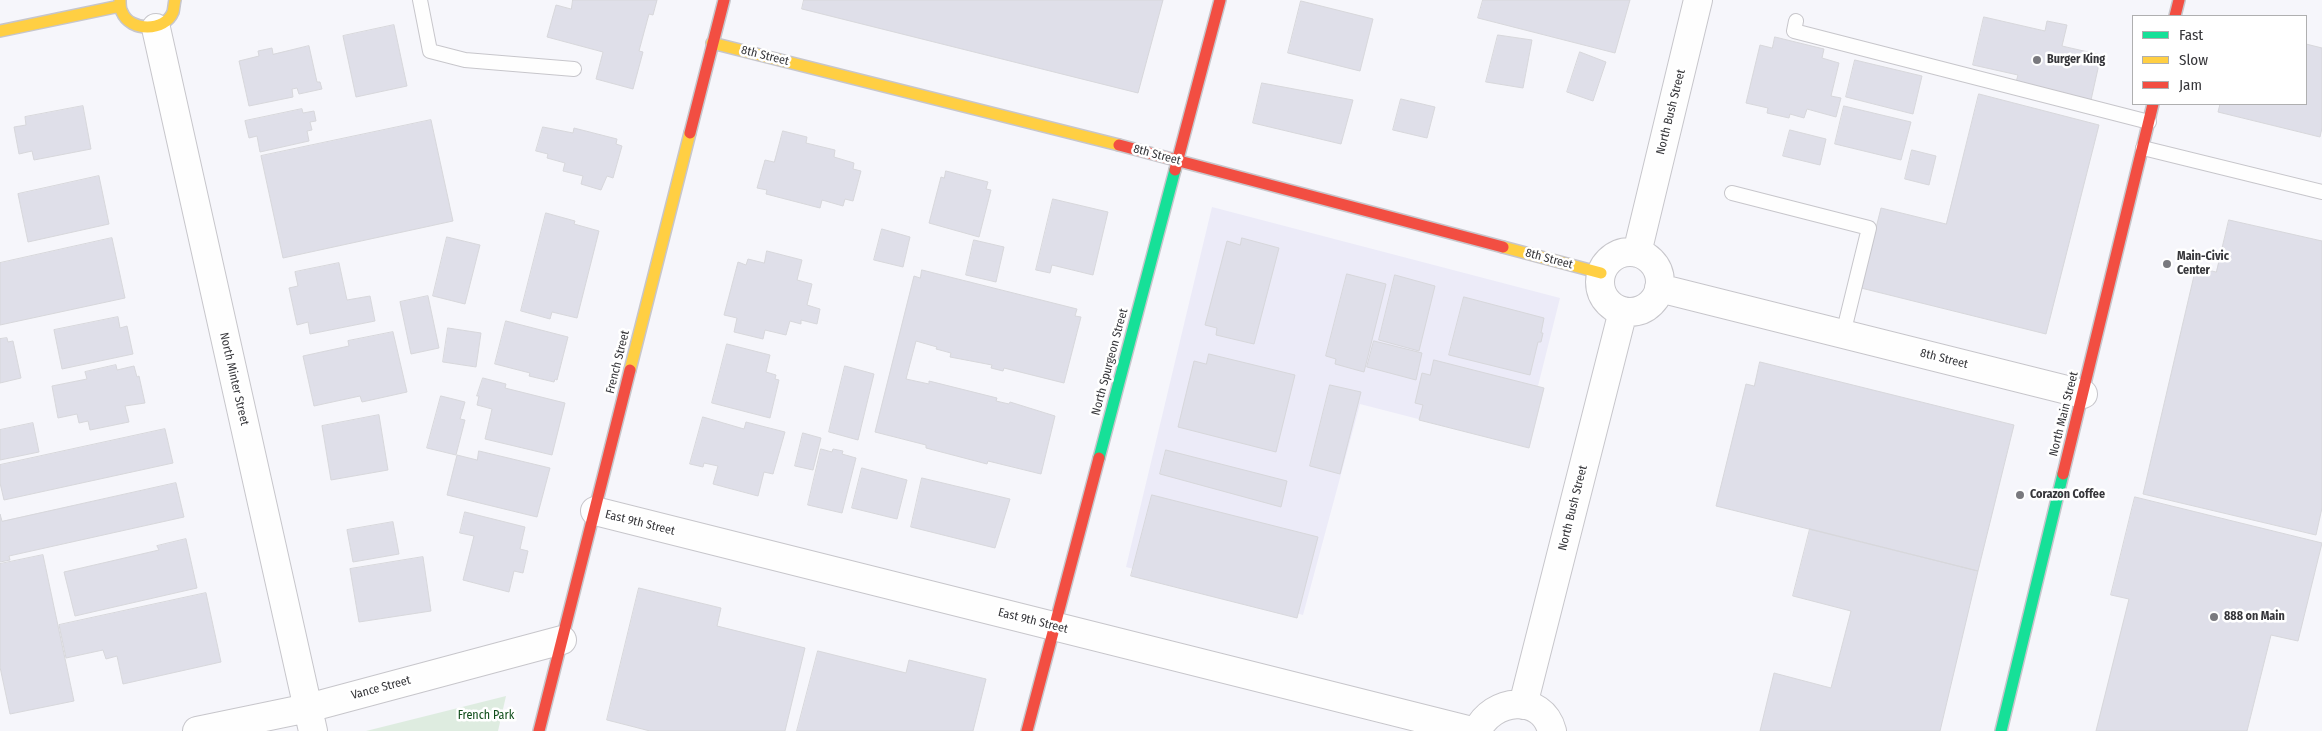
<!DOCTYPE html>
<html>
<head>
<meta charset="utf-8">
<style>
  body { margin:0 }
  #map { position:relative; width:2322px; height:731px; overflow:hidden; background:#f6f6fb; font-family:"Fira Sans Condensed",sans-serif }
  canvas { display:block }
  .legend { position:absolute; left:2132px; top:15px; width:175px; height:90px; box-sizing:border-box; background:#fff; border:1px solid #afafb0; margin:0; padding:6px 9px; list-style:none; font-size:15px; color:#36363a }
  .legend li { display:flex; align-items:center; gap:10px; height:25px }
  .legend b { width:25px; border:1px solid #afafb0 }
</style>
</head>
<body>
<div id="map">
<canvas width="2322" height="731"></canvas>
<ul class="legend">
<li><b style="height:6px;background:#16e098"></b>Fast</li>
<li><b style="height:6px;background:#ffcf43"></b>Slow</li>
<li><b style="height:6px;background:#f24e42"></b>Jam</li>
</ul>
</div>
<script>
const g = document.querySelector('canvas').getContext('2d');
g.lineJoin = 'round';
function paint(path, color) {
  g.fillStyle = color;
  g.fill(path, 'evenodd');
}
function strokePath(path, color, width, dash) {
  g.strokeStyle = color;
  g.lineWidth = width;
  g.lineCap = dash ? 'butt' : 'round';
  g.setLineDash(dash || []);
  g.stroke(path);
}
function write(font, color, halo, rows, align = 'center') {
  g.font = font + ' "Fira Sans Condensed",sans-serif';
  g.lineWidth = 5;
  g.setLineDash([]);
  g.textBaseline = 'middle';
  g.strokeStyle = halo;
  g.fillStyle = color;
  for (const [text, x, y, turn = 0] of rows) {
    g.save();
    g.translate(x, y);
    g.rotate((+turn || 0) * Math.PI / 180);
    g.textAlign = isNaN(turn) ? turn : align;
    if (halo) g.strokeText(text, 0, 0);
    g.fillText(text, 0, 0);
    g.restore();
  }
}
const built = new Path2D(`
  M 1212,207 L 1560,298 L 1523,446 L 1360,404 L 1303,615 L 1126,567 Z`);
const green = new Path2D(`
  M 506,696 L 498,731 L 366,731 Z`);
const building = new Path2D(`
  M 573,0 L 657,0 L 653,15 L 649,14 L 639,51 L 643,52 L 633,89 L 596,79 L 603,52 L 547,37 L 556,5 L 571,9 Z
  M 804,0 L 1163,0 L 1138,93 L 802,9 Z
  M 1483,0 L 1630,0 L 1615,53 L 1478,18 Z
  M 1301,1 L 1373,19 L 1360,71 L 1288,53 Z
  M 1984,17 L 2045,31 L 2047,21 L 2067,25 L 2062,46 L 2101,55 L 2091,100 L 2016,82 L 2018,75 L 1973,65 Z
  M 394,25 L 407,86 L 356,97 L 343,36 Z
  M 1498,35 L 1532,40 L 1523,88 L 1486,82 Z
  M 1775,37 L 1824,49 L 1822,58 L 1839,63 L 1831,96 L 1841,98 L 1836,117 L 1807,109 L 1804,118 L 1790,114 L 1789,118 L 1767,113 L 1768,108 L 1746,103 L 1760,45 L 1772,48 Z
  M 2306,44 L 2322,48 L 2322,128 L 2320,137 L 2218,112 L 2220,104 L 2306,104 Z
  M 309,46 L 317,82 L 320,82 L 322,89 L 299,94 L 297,88 L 292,89 L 293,97 L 249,106 L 239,61 L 259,56 L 258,51 L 272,48 L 273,54 Z
  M 1580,52 L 1606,62 L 1593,101 L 1567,92 Z
  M 1855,60 L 1922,76 L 1913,114 L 1846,97 Z
  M 1262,83 L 1353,100 L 1341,144 L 1253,123 Z
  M 1979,94 L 2099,125 L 2046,334 L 1861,288 L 1881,208 L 1946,224 Z
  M 1401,99 L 1435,107 L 1427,138 L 1393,130 Z
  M 83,106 L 91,149 L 34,160 L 32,151 L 19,154 L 14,127 L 26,125 L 25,117 Z
  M 1844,106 L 1911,122 L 1901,160 L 1835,144 Z
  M 302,109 L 303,113 L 314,111 L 316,121 L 310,122 L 312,130 L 307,131 L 309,141 L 260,152 L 257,136 L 249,138 L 245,121 Z
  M 431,120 L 453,221 L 283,258 L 261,156 Z
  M 543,127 L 573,133 L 574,128 L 617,139 L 616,144 L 622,146 L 613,178 L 607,176 L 601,190 L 581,184 L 583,176 L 563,171 L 565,163 L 547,158 L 548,154 L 536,151 Z
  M 1790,130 L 1826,139 L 1820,165 L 1783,156 Z
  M 783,131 L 807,137 L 806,143 L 835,150 L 834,157 L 854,163 L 853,169 L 861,171 L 853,201 L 845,199 L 843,206 L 822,200 L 820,208 L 766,194 L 767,190 L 757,188 L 765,160 L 774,162 Z
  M 1912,150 L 1936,156 L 1929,185 L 1905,179 Z
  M 946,171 L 988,182 L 986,189 L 991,190 L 979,237 L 929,223 L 941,177 L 944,178 Z
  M 99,176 L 109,224 L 28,242 L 18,194 Z
  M 1053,199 L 1108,212 L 1093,275 L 1052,265 L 1050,273 L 1036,270 Z
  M 546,213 L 575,221 L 574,224 L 599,231 L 577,318 L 552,312 L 550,319 L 521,311 Z
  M 2229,220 L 2322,241 L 2322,508 L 2316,535 L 2143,494 L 2196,267 L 2216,272 Z
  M 882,229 L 910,237 L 903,267 L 874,260 Z
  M 447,237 L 480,245 L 465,304 L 433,296 Z
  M 112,238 L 125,298 L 0,325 L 0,263 Z
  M 1242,238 L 1279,248 L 1254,344 L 1216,335 L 1217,328 L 1205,325 L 1227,241 L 1240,245 Z
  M 974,240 L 1004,247 L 996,282 L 966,275 Z
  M 767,251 L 802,260 L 797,280 L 812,284 L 807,305 L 820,309 L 817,324 L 801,320 L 801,324 L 790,321 L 786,335 L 765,330 L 763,339 L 734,332 L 737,318 L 724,315 L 738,262 L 746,265 L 748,259 L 764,263 Z
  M 339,263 L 347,300 L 370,296 L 375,321 L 310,334 L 308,322 L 297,325 L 289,288 L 298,286 L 295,272 Z
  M 922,270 L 1077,309 L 1075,316 L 1081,317 L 1064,383 L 1004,368 L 1003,371 L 991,368 L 992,365 L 950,357 L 951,353 L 936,349 L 937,347 L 916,341 L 906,379 L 929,384 L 929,381 L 997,398 L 996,401 L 1009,404 L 1010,402 L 1055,416 L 1041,474 L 988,461 L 987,464 L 926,448 L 926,445 L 875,432 L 914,276 L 920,278 Z
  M 1347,274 L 1386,284 L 1364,372 L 1335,364 L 1336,359 L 1326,356 Z
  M 1395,275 L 1435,286 L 1419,351 L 1379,340 Z
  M 428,296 L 439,348 L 411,354 L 400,302 Z
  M 1464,297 L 1544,318 L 1541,333 L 1543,333 L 1541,342 L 1538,342 L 1530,375 L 1449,355 Z
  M 118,317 L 120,328 L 127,326 L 133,354 L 62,369 L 54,330 Z
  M 506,321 L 568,337 L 557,380 L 555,379 L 554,382 L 529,376 L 530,373 L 495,364 Z
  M 448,328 L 481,333 L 476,367 L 443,362 Z
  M 393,332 L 407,392 L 362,402 L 360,396 L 314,406 L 303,356 L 349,346 L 348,341 Z
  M 7,338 L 8,342 L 13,341 L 21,378 L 0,383 L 0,339 Z
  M 1374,341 L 1422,353 L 1416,380 L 1367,367 Z
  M 727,344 L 770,355 L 766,372 L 776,375 L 775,379 L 779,380 L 770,418 L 712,403 Z
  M 1209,354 L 1295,375 L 1276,452 L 1178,427 L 1194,361 L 1206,364 Z
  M 1434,360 L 1544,388 L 1529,448 L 1419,420 L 1423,405 L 1415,403 L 1422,373 L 1430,375 Z
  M 1760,362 L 2014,425 L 1978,571 L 1716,506 L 1746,384 L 1754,386 Z
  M 116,365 L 117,370 L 134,366 L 137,377 L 139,376 L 145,403 L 125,406 L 129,422 L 90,430 L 88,421 L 79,423 L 77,414 L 58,418 L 52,386 L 87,379 L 85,372 Z
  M 845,366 L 874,374 L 858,440 L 829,432 Z
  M 483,378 L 506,384 L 505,388 L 565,403 L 552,455 L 485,439 L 492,409 L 477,405 L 479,396 L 477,396 Z
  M 1330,385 L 1361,392 L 1340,474 L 1310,466 Z
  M 441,396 L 465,402 L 460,419 L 465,420 L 456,455 L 427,448 Z
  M 379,415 L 388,470 L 331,480 L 322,426 Z
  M 703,417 L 744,429 L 746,422 L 785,432 L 773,474 L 764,472 L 758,496 L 713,484 L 718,466 L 704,463 L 703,467 L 690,464 Z
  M 33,423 L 39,452 L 0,460 L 0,430 Z
  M 165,429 L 173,463 L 4,500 L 0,483 L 0,465 Z
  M 803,433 L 821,438 L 813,470 L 795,466 Z
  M 821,449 L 832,452 L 833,449 L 843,451 L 842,454 L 856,458 L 842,513 L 808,505 Z
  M 1166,450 L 1287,481 L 1281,507 L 1160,474 Z
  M 479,451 L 550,468 L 537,517 L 447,495 L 457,455 L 477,460 Z
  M 862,468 L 907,480 L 897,519 L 852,508 Z
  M 922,478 L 1010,499 L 995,548 L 911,527 Z
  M 176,483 L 184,517 L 9,556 L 10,560 L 0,562 L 0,514 L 2,521 Z
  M 1152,495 L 1318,537 L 1297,618 L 1131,576 Z
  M 2135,497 L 2322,543 L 2298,641 L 2271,635 L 2247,731 L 2096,731 L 2129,599 L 2111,595 Z
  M 465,512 L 525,527 L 520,549 L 528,551 L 523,573 L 514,571 L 509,592 L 463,580 L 474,536 L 460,533 Z
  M 393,522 L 399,554 L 353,562 L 347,530 Z
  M 1810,529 L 1978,571 L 1940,731 L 1760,731 L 1774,673 L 1831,688 L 1851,611 L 1793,596 Z
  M 186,539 L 197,588 L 75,616 L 64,572 L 159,550 L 157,546 Z
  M 43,555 L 74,701 L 10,714 L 0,667 L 0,564 Z
  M 423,557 L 431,611 L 359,622 L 350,569 Z
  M 639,588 L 721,608 L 717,626 L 805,648 L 785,731 L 650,731 L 607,720 Z
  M 206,593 L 221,662 L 123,684 L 117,656 L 106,659 L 103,650 L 66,658 L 59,625 Z
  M 818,651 L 906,673 L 909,660 L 986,679 L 973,731 L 797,731 Z`);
const lane = new Path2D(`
  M 420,0 L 430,51 L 465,60 L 574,69
  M 1796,21 L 1794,31 L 2149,122
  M 2143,148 L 2322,192
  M 1732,193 L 1869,228 L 1843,334`);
const street = new Path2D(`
  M 156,28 L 313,731
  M1600 282a30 30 0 1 1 60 0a30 30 0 1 1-60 0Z
  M 1637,253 L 1698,0
  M 1659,288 L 2083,394
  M 595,511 L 1472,731
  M 1523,705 L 1623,311
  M 197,731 L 308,708 L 562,640
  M 1477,731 C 1492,698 1542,693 1552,731`);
const fast = new Path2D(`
  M 1099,458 L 1175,170
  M 2001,731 L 2063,474`);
const slow = new Path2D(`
  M 120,0 C 120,3 120,9 122,12 C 130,32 165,32 173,12 C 174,8 174,4 175,0
  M 0,31 L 120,6
  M 712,43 L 1119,145
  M 1503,247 L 1601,273
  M 630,370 L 690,133`);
const jam = new Path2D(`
  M 2175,16 L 2179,0
  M 690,133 L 724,0
  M 1119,145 L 1503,247
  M 1175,170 L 1220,0
  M 2063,474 L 2153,104
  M 539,731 L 630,370
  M 1027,731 L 1099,458`);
const markers = [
  [2037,60,5,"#79797e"],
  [2167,264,5,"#79797e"],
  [2020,495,5,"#79797e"],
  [2214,617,5,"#79797e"]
];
const streetNames = [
  ["8th Street",765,56,14],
  ["North Bush Street",1671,112,-76],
  ["8th Street",1157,155,15],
  ["8th Street",1549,259,15],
  ["8th Street",1944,359,14],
  ["French Street",618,362,-76],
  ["North Spurgeon Street",1110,362,-75],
  ["North Minter Street",234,379,77],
  ["North Main Street",2064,414,-76],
  ["North Bush Street",1573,508,-76],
  ["East 9th Street",640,523,14],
  ["East 9th Street",1033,621,14],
  ["Vance Street",381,688,-15]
];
const poiNames = [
  ["Burger King",2047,60],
  ["Main-Civic",2177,257],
  ["Center",2177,271],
  ["Corazon Coffee",2030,495],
  ["888 on Main",2224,617]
];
const parkNames = [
  ["French Park",486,716]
];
paint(built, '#ecebf8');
paint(green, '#deece0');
paint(building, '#dfdfe9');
strokePath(building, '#d7d7db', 1);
strokePath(lane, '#c7c6cb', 16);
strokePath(street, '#c7c6cb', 30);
strokePath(fast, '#c7c6cb', 14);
strokePath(slow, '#c7c6cb', 14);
strokePath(jam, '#c7c6cb', 14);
strokePath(lane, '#fefefe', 14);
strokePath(street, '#fefefe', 28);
strokePath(fast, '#16e098', 11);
strokePath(slow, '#ffcf43', 11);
strokePath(jam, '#f24e42', 11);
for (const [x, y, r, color] of markers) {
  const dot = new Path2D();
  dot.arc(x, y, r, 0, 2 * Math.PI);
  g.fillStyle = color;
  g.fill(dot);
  strokePath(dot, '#fff', 2);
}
write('12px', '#36363a', '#fff', streetNames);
write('bold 12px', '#36363a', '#fff', poiNames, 'left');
write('12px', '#0f4d19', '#fff', parkNames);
</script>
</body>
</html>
